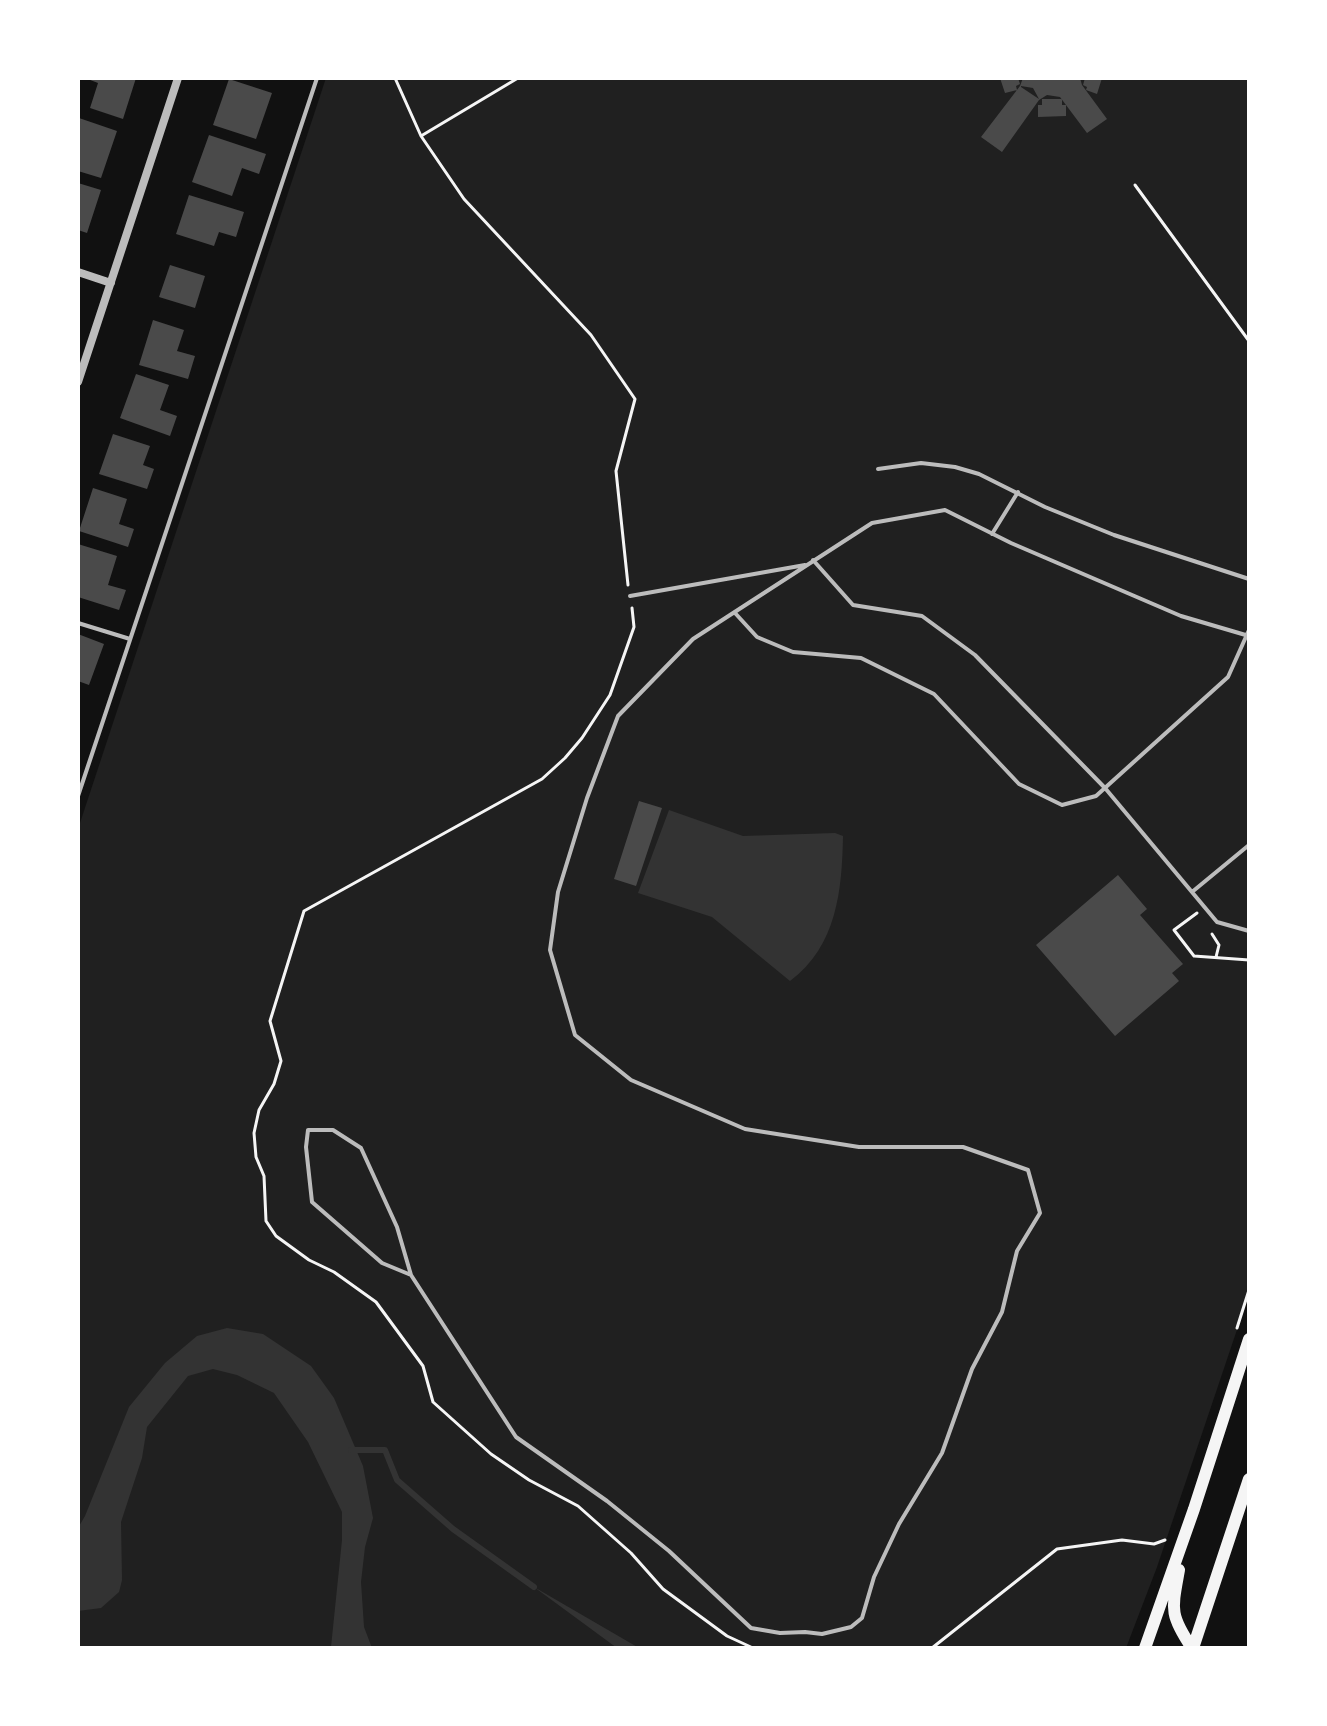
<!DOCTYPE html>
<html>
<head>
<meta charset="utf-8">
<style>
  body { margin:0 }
  #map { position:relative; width:1327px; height:1726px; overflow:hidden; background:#111; font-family:"Roboto Condensed",sans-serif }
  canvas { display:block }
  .frame { position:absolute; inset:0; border:80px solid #fff; pointer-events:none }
</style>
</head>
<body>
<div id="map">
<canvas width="1327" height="1726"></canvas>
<div class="frame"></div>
</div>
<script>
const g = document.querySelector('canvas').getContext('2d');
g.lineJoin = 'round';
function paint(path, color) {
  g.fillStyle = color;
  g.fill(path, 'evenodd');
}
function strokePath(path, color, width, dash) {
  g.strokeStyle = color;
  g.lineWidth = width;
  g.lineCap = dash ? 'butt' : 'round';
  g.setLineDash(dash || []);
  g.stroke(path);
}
const green = new Path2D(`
  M 326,78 L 1249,78 L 1249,1294 L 1157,1567 L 1126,1648 L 78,1648 L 78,829 Z`);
const water = new Path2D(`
  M 669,810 L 743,836 L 835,833 L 843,836 C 842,890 837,946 790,981 L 712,917 L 638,893 Z
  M 227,1328 L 263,1334 L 311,1366 L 334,1398 L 363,1466 L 373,1518 L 365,1547 L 361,1582 L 364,1627 L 372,1648 L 331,1647 L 342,1540 L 342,1512 L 308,1442 L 274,1393 L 237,1375 L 213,1369 L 188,1376 L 147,1427 L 142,1458 L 121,1522 L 122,1580 L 119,1592 L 101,1608 L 78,1611 L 78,1528 L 85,1516 L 129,1407 L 165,1363 L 197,1336 Z
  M 534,1587 L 639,1648 L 617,1648 Z`);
const stream = new Path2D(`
  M 351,1450 L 385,1450 L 397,1480 L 453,1529 L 534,1587`);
const building = new Path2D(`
  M 85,78 L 136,78 L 123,119 L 90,108 L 98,83 Z
  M 1000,78 L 1018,78 L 1020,84 L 1016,86 L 1017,90 L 1005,93 Z
  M 1023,78 L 1080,78 L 1082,85 L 1107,119 L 1087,133 L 1060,97 L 1047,95 L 1039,100 L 1002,152 L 981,137 L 1020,86 ZM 1021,86 L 1033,88 L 1039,99 L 1021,87 Z
  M 1085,78 L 1102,78 L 1097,94 L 1086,90 L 1087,87 L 1083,85 Z
  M 229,79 L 272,93 L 256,139 L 213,125 Z
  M 1042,99 L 1062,99 L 1062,105 L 1066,105 L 1066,116 L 1038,117 L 1038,105 L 1042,105 Z
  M 79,118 L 117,131 L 101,178 L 78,171 Z
  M 209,135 L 266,154 L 259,174 L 242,168 L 232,196 L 192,182 Z
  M 78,183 L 101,190 L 87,233 L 78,230 Z
  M 189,195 L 244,212 L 236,237 L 219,232 L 214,246 L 176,234 Z
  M 170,265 L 205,276 L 195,308 L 159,297 Z
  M 153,320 L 184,330 L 177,351 L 195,356 L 188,379 L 139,365 Z
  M 136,374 L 169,385 L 160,410 L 177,416 L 170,436 L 120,418 Z
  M 113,434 L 150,446 L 143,465 L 154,469 L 147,489 L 99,474 Z
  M 93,488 L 127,499 L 119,524 L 134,529 L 128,547 L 79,531 Z
  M 78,544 L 117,556 L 108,585 L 126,590 L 119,610 L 78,597 Z
  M 78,634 L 104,644 L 89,685 L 78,681 Z
  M 639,801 L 662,808 L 636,886 L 614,879 Z
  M 1118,875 L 1147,909 L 1140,915 L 1183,964 L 1172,973 L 1179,981 L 1115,1036 L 1036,945 Z`);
const path = new Path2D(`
  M 395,78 L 421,136 L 464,199 L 591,335 L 635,399 L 616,471 L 628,585
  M 421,136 L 518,78
  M 1135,185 L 1249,341
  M 632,608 L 634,627 L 610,695 L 582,738 L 565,758 L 542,779 L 304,911 L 270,1021 L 281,1061 L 274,1084 L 259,1110 L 254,1133 L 256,1157 L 264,1176 L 266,1221 L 276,1236 L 309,1260 L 334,1272 L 376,1302 L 423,1366 L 433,1402 L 491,1454 L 529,1480 L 578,1506 L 631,1553 L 663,1589 L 727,1636 L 753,1648
  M 1197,913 L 1174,930 L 1194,956 L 1249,960
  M 1212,934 L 1219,945 L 1216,957
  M 1237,1328 L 1249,1290
  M 932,1648 L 1057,1549 L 1122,1540 L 1154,1544 L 1165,1540`);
const service = new Path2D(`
  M 878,469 L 921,463 L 955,467 L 979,474 L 1045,507 L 1114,535 L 1249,579
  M 992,534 L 1018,492
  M 813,560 L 853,605 L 922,616 L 975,655 L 1105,788 L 1217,922 L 1249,931
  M 630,596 L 805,565
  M 735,613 L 757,637 L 793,652 L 861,658 L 934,694 L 1019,784 L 1062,805 L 1096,796 L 1228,677 L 1249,630
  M 78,623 L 130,639
  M 78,796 L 317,78
  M 1192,892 L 1249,845
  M 411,1275 L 382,1263 L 312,1202 L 306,1147 L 308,1130 L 333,1130 L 361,1148 L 397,1227 L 411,1275 L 516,1437 L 607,1501 L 669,1551 L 751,1628 L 780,1633 L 805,1632 L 822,1634 L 851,1627 L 862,1618 L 874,1577 L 899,1524 L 942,1453 L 972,1369 L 1002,1312 L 1017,1251 L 1040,1213 L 1028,1170 L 963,1147 L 859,1147 L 745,1129 L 631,1080 L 575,1035 L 550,950 L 558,892 L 587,798 L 618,716 L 693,639 L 872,523 L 945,510 L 1011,543 L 1181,616 L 1249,636`);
const minor = new Path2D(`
  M 78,272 L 111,283
  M 78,382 L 178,78`);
const secondary = new Path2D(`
  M 1179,1570 C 1172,1609 1169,1614 1192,1648
  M 1145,1648 L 1194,1509 L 1249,1339
  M 1193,1648 L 1249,1479`);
paint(green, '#202020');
paint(water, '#333');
strokePath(stream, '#333', 6);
paint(building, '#4a4a4a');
strokePath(path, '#f5f5f5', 3);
strokePath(service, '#bcbcbc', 4);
strokePath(minor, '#bcbcbc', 8);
strokePath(secondary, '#f5f5f5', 12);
</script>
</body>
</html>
